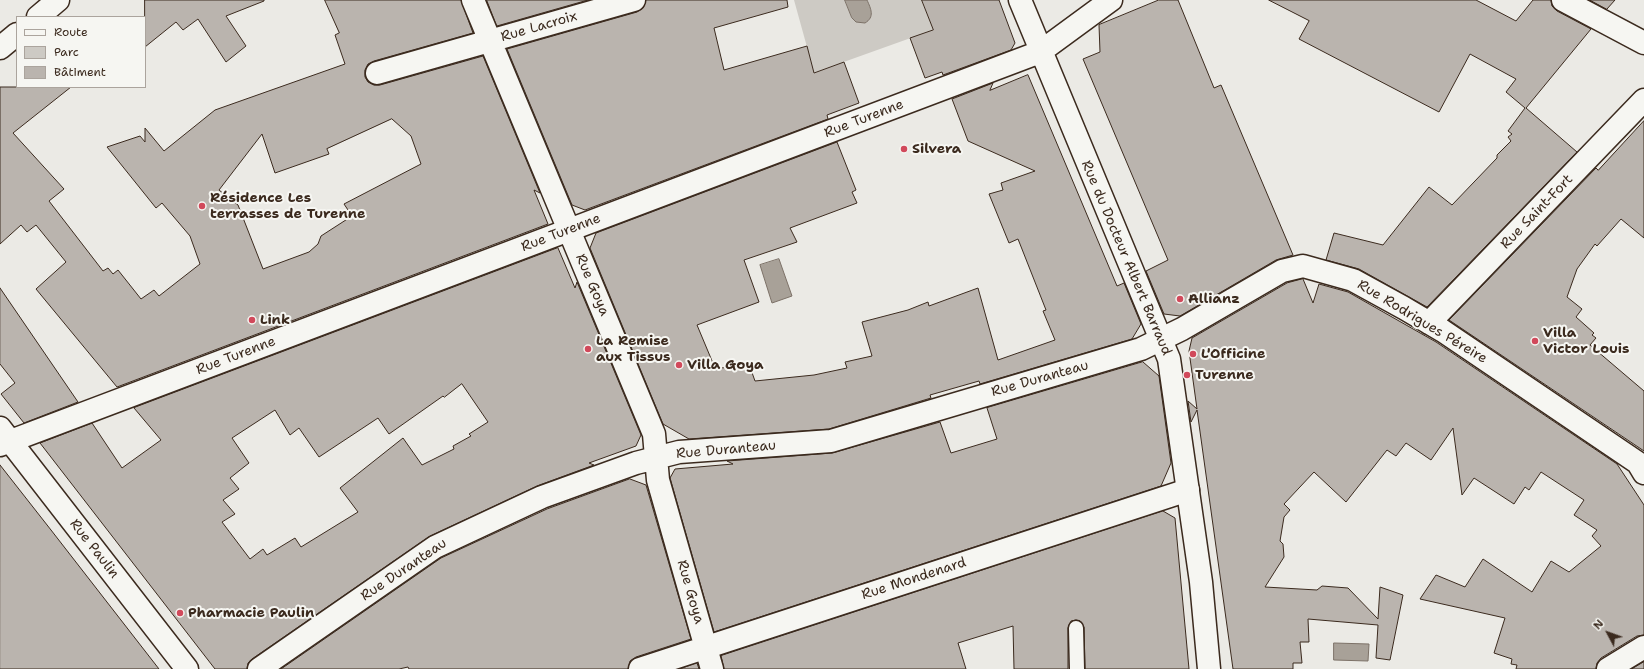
<!DOCTYPE html>
<html>
<head>
<meta charset="utf-8">
<style>
  body { margin:0 }
  #map { position:relative; width:1644px; height:669px; overflow:hidden; background:#ebeae5; font-family:"Shantell Sans",sans-serif }
  canvas { display:block }
  .legend { position:absolute; left:16px; top:16px; width:130px; height:72px; box-sizing:border-box; background:#f6f6f2; border:1px solid #aba49d; margin:0; padding:5px 7px; list-style:none; font-size:12px; color:#3b2a1e }
  .legend li { display:flex; align-items:center; gap:8px; height:20px }
  .legend b { width:20px; border:1px solid #aba49d }
  .north { position:absolute; left:1588px; top:613px; width:40px; height:40px; -webkit-text-stroke:3px #f6f6f2; paint-order:stroke; rotate:311deg; font-size:11px; font-weight:700; line-height:16px; text-align:center; color:#3b2a1e }
  .north::after { content:''; display:block; margin:auto; width:14px; height:18px; background:#3b2a1e; clip-path:polygon(50% 0,100% 100%,50% 72%,0 100%) }
</style>
</head>
<body>
<div id="map">
<canvas width="1644" height="669"></canvas>
<ul class="legend">
<li><b style="height:5px;background:#f6f6f2"></b>Route</li>
<li><b style="height:11px;background:#cdcac4"></b>Parc</li>
<li><b style="height:11px;background:#bab4ae"></b>Bâtiment</li>
</ul>
<div class="north">N</div>
</div>
<script>
const g = document.querySelector('canvas').getContext('2d');
g.lineJoin = 'round';
function paint(path, color) {
  g.fillStyle = color;
  g.fill(path, 'evenodd');
}
function strokePath(path, color, width, dash) {
  g.strokeStyle = color;
  g.lineWidth = width;
  g.lineCap = dash ? 'butt' : 'round';
  g.setLineDash(dash || []);
  g.stroke(path);
}
function write(font, color, halo, rows, align = 'center') {
  g.font = font + ' "Shantell Sans",sans-serif';
  g.lineWidth = 4;
  g.setLineDash([]);
  g.textBaseline = 'middle';
  g.strokeStyle = halo;
  g.fillStyle = color;
  for (const [text, x, y, turn = 0] of rows) {
    g.save();
    g.translate(x, y);
    g.rotate((+turn || 0) * Math.PI / 180);
    g.textAlign = isNaN(turn) ? turn : align;
    if (halo) g.strokeText(text, 0, 0);
    g.fillText(text, 0, 0);
    g.restore();
  }
}
const green = new Path2D(`
  M 794,0 L 922,0 L 933,30 L 813,73 L 807,47 Z`);
const water = new Path2D(`
  M 845,0 L 867,0 C 871,9 875,17 865,23 L 856,22 L 852,18 Z
  M 779,259 L 792,296 L 772,303 L 760,265 Z
  M 1334,643 L 1369,644 L 1368,661 L 1334,660 Z`);
const building = new Path2D(`
  M 145,0 L 264,0 L 264,1 L 226,16 L 246,46 L 226,62 L 198,19 L 183,30 L 176,22 L 145,47 Z
  M 325,0 L 461,0 L 473,33 L 374,61 L 368,64 L 365,70 L 365,77 L 368,82 L 374,85 L 380,85 L 483,56 L 540,193 L 534,190 L 548,224 L 117,387 L 36,289 L 66,262 L 36,225 L 27,232 L 21,225 L 0,244 L 0,87 L 71,87 L 13,133 L 64,189 L 49,201 L 103,271 L 108,268 L 113,274 L 118,270 L 141,299 L 154,290 L 159,296 L 200,264 L 190,236 L 162,203 L 156,208 L 107,147 L 140,136 L 145,142 L 145,128 L 164,151 L 215,110 L 345,64 L 335,35 L 339,33 ZM 392,119 L 411,136 L 421,164 L 344,204 L 352,216 L 321,236 L 318,244 L 309,252 L 263,269 L 238,205 L 219,190 L 262,134 L 275,173 L 329,154 L 327,149 Z
  M 487,0 L 588,0 L 497,26 Z
  M 646,0 L 787,0 L 788,7 L 714,28 L 724,70 L 807,46 L 814,73 L 844,62 L 859,103 L 827,115 L 828,119 L 585,210 L 572,205 L 507,49 L 637,12 L 643,8 Z
  M 922,0 L 999,0 L 1015,43 L 1011,50 L 943,75 L 942,72 L 925,78 L 910,38 L 933,30 Z
  M 1159,0 L 1178,0 L 1214,88 L 1221,85 L 1293,255 L 1276,260 L 1180,316 L 1164,314 L 1146,271 L 1168,260 L 1083,59 L 1100,52 L 1099,25 Z
  M 1269,0 L 1476,0 L 1516,21 L 1533,0 L 1551,0 L 1552,6 L 1557,11 L 1591,29 L 1526,108 L 1577,152 L 1427,307 L 1359,269 L 1326,260 L 1334,233 L 1383,245 L 1429,187 L 1452,205 L 1497,158 L 1497,155 L 1511,141 L 1508,137 L 1512,134 L 1508,131 L 1525,108 L 1506,92 L 1516,79 L 1470,54 L 1439,112 L 1299,39 L 1309,21 Z
  M 1590,0 L 1615,0 L 1607,9 Z
  M 1028,75 L 1117,286 L 1124,283 L 1141,324 L 1132,339 L 980,384 L 979,381 L 930,395 L 931,398 L 829,429 L 689,439 L 663,424 L 590,248 L 596,233 L 837,142 L 856,190 L 852,192 L 857,203 L 790,228 L 797,242 L 744,260 L 759,302 L 697,325 L 715,368 L 750,367 L 755,381 L 814,375 L 847,368 L 845,362 L 872,356 L 862,322 L 908,310 L 928,302 L 929,306 L 978,288 L 998,360 L 1055,340 L 1043,311 L 1046,310 L 1018,239 L 1009,243 L 989,194 L 1003,190 L 1001,183 L 1035,171 L 968,141 L 952,99 L 993,83 L 990,90 Z
  M 1644,121 L 1644,238 L 1621,219 L 1597,246 L 1595,244 L 1577,269 L 1567,297 L 1582,309 L 1576,317 L 1594,333 L 1592,335 L 1596,338 L 1590,345 L 1644,391 L 1644,451 L 1449,320 L 1596,168 L 1598,170 Z
  M 558,248 L 575,288 L 577,282 L 641,435 L 636,446 L 589,463 L 594,465 L 537,486 L 430,536 L 252,659 L 248,663 L 247,669 L 215,669 L 40,443 L 92,423 L 122,468 L 161,440 L 134,408 ZM 462,384 L 488,422 L 469,434 L 471,436 L 453,446 L 454,449 L 422,465 L 403,438 L 340,488 L 358,512 L 301,547 L 295,538 L 267,555 L 263,549 L 250,559 L 222,522 L 235,514 L 223,500 L 239,489 L 230,478 L 249,463 L 232,438 L 275,410 L 290,435 L 299,428 L 319,457 L 378,418 L 389,434 L 443,396 L 444,397 Z
  M 1303,279 L 1313,303 L 1319,284 L 1348,292 L 1436,342 L 1617,464 L 1644,505 L 1644,635 L 1637,636 L 1601,658 L 1597,663 L 1596,669 L 1516,669 L 1517,665 L 1511,664 L 1512,659 L 1494,653 L 1505,618 L 1420,599 L 1436,575 L 1465,587 L 1483,559 L 1532,592 L 1551,561 L 1569,572 L 1601,546 L 1592,536 L 1597,530 L 1574,515 L 1584,500 L 1541,472 L 1529,490 L 1525,487 L 1514,504 L 1474,478 L 1462,495 L 1453,428 L 1431,460 L 1406,443 L 1396,456 L 1387,450 L 1346,502 L 1314,472 L 1284,504 L 1290,510 L 1284,517 L 1280,541 L 1283,544 L 1284,557 L 1265,587 L 1317,590 L 1322,586 L 1348,588 L 1378,619 L 1380,587 L 1403,595 L 1390,660 L 1376,658 L 1378,625 L 1308,619 L 1309,642 L 1300,642 L 1302,663 L 1293,663 L 1293,669 L 1233,669 L 1197,410 L 1191,422 L 1188,401 L 1197,409 L 1189,351 L 1192,338 L 1287,283 Z
  M 0,288 L 78,402 L 24,423 L 1,394 L 15,383 L 0,364 Z
  M 1143,362 L 1159,376 L 1171,463 L 1161,486 L 714,632 L 670,478 L 675,469 L 733,464 L 727,461 L 832,453 L 940,422 L 951,453 L 997,439 L 987,408 Z
  M 0,465 L 51,530 L 159,669 L 0,669 Z
  M 630,479 L 646,485 L 691,639 L 636,657 L 630,661 L 628,669 L 409,669 L 408,667 L 399,669 L 281,669 L 441,558 L 547,509 Z
  M 1163,511 L 1175,518 L 1189,669 L 1085,669 L 1084,627 L 1080,621 L 1076,620 L 1071,621 L 1068,628 L 1068,669 L 1014,669 L 1013,626 L 958,643 L 966,669 L 724,669 L 721,656 Z
  M 1644,662 L 1644,669 L 1632,669 Z
  M 697,663 L 699,669 L 680,669 Z`);
const lane = new Path2D(`
  M 1076,628 L 1077,669`);
const street = new Path2D(`
  M 473,0 L 654,434 L 658,480 L 712,669
  M 38,17 L 58,0
  M 0,48 L 17,34
  M 377,73 L 634,0
  M 1429,323 L 1644,100
  M 259,669 L 435,547 L 542,497 L 636,463 L 679,452 L 831,441 L 1141,349 L 1182,329 L 1282,271 L 1303,266 L 1353,280 L 1404,308 L 1443,331 L 1638,463 L 1644,473
  M 640,669 L 1188,490
  M 1608,669 L 1644,647`);
const secondary = new Path2D(`
  M 1020,0 L 1169,359 L 1201,582 L 1209,669
  M 1563,0 L 1644,43
  M 0,428 L 187,669
  M 0,445 L 1040,52 L 1111,0`);
const markers = [
  [904,149,4,"#d1495b"],
  [202,206,4,"#d1495b"],
  [1180,299,4,"#d1495b"],
  [252,320,4,"#d1495b"],
  [1535,341,4,"#d1495b"],
  [588,349,4,"#d1495b"],
  [1193,354,4,"#d1495b"],
  [679,365,4,"#d1495b"],
  [1187,375,4,"#d1495b"],
  [180,613,4,"#d1495b"]
];
const streetNames = [
  ["Rue Lacroix",539,27,-16],
  ["Rue Turenne",864,119,-21],
  ["Rue Saint-Fort",1537,212,-46],
  ["Rue Turenne",561,233,-21],
  ["Rue du Docteur Albert Barraud",1126,258,67],
  ["Rue Goya",592,285,67],
  ["Rue Rodrigues Péreire",1422,322,31],
  ["Rue Turenne",236,356,-21],
  ["Rue Duranteau",1040,379,-16],
  ["Rue Duranteau",726,450,-5],
  ["Rue Paulin",94,549,52],
  ["Rue Duranteau",404,570,-34],
  ["Rue Mondenard",914,579,-18],
  ["Rue Goya",690,592,74]
];
const poiNames = [
  ["Silvera",912,149],
  ["Résidence Les",210,198],
  ["terrasses de Turenne",210,214],
  ["Allianz",1188,299],
  ["Link",260,320],
  ["Villa",1543,333],
  ["Victor Louis",1543,349],
  ["La Remise",596,341],
  ["aux Tissus",596,357],
  ["L'Officine",1201,354],
  ["Villa Goya",687,365],
  ["Turenne",1195,375],
  ["Pharmacie Paulin",188,613]
];
paint(green, '#cdcac4');
paint(water, '#a8a198');
strokePath(water, '#7c7167', 1);
paint(building, '#bab4ae');
strokePath(building, '#3b2a1e', 1);
strokePath(lane, '#3b2a1e', 17);
strokePath(street, '#3b2a1e', 25);
strokePath(secondary, '#3b2a1e', 25);
strokePath(lane, '#f6f6f2', 14);
strokePath(street, '#f6f6f2', 22);
strokePath(secondary, '#f6f6f2', 22);
for (const [x, y, r, color] of markers) {
  const dot = new Path2D();
  dot.arc(x, y, r, 0, 2 * Math.PI);
  g.fillStyle = color;
  g.fill(dot);
  strokePath(dot, '#f6f6f2', 1.5);
}
write('14px', '#3b2a1e', '#f6f6f2', streetNames);
write('bold 14px', '#3b2a1e', '#f6f6f2', poiNames, 'left');
</script>
</body>
</html>
